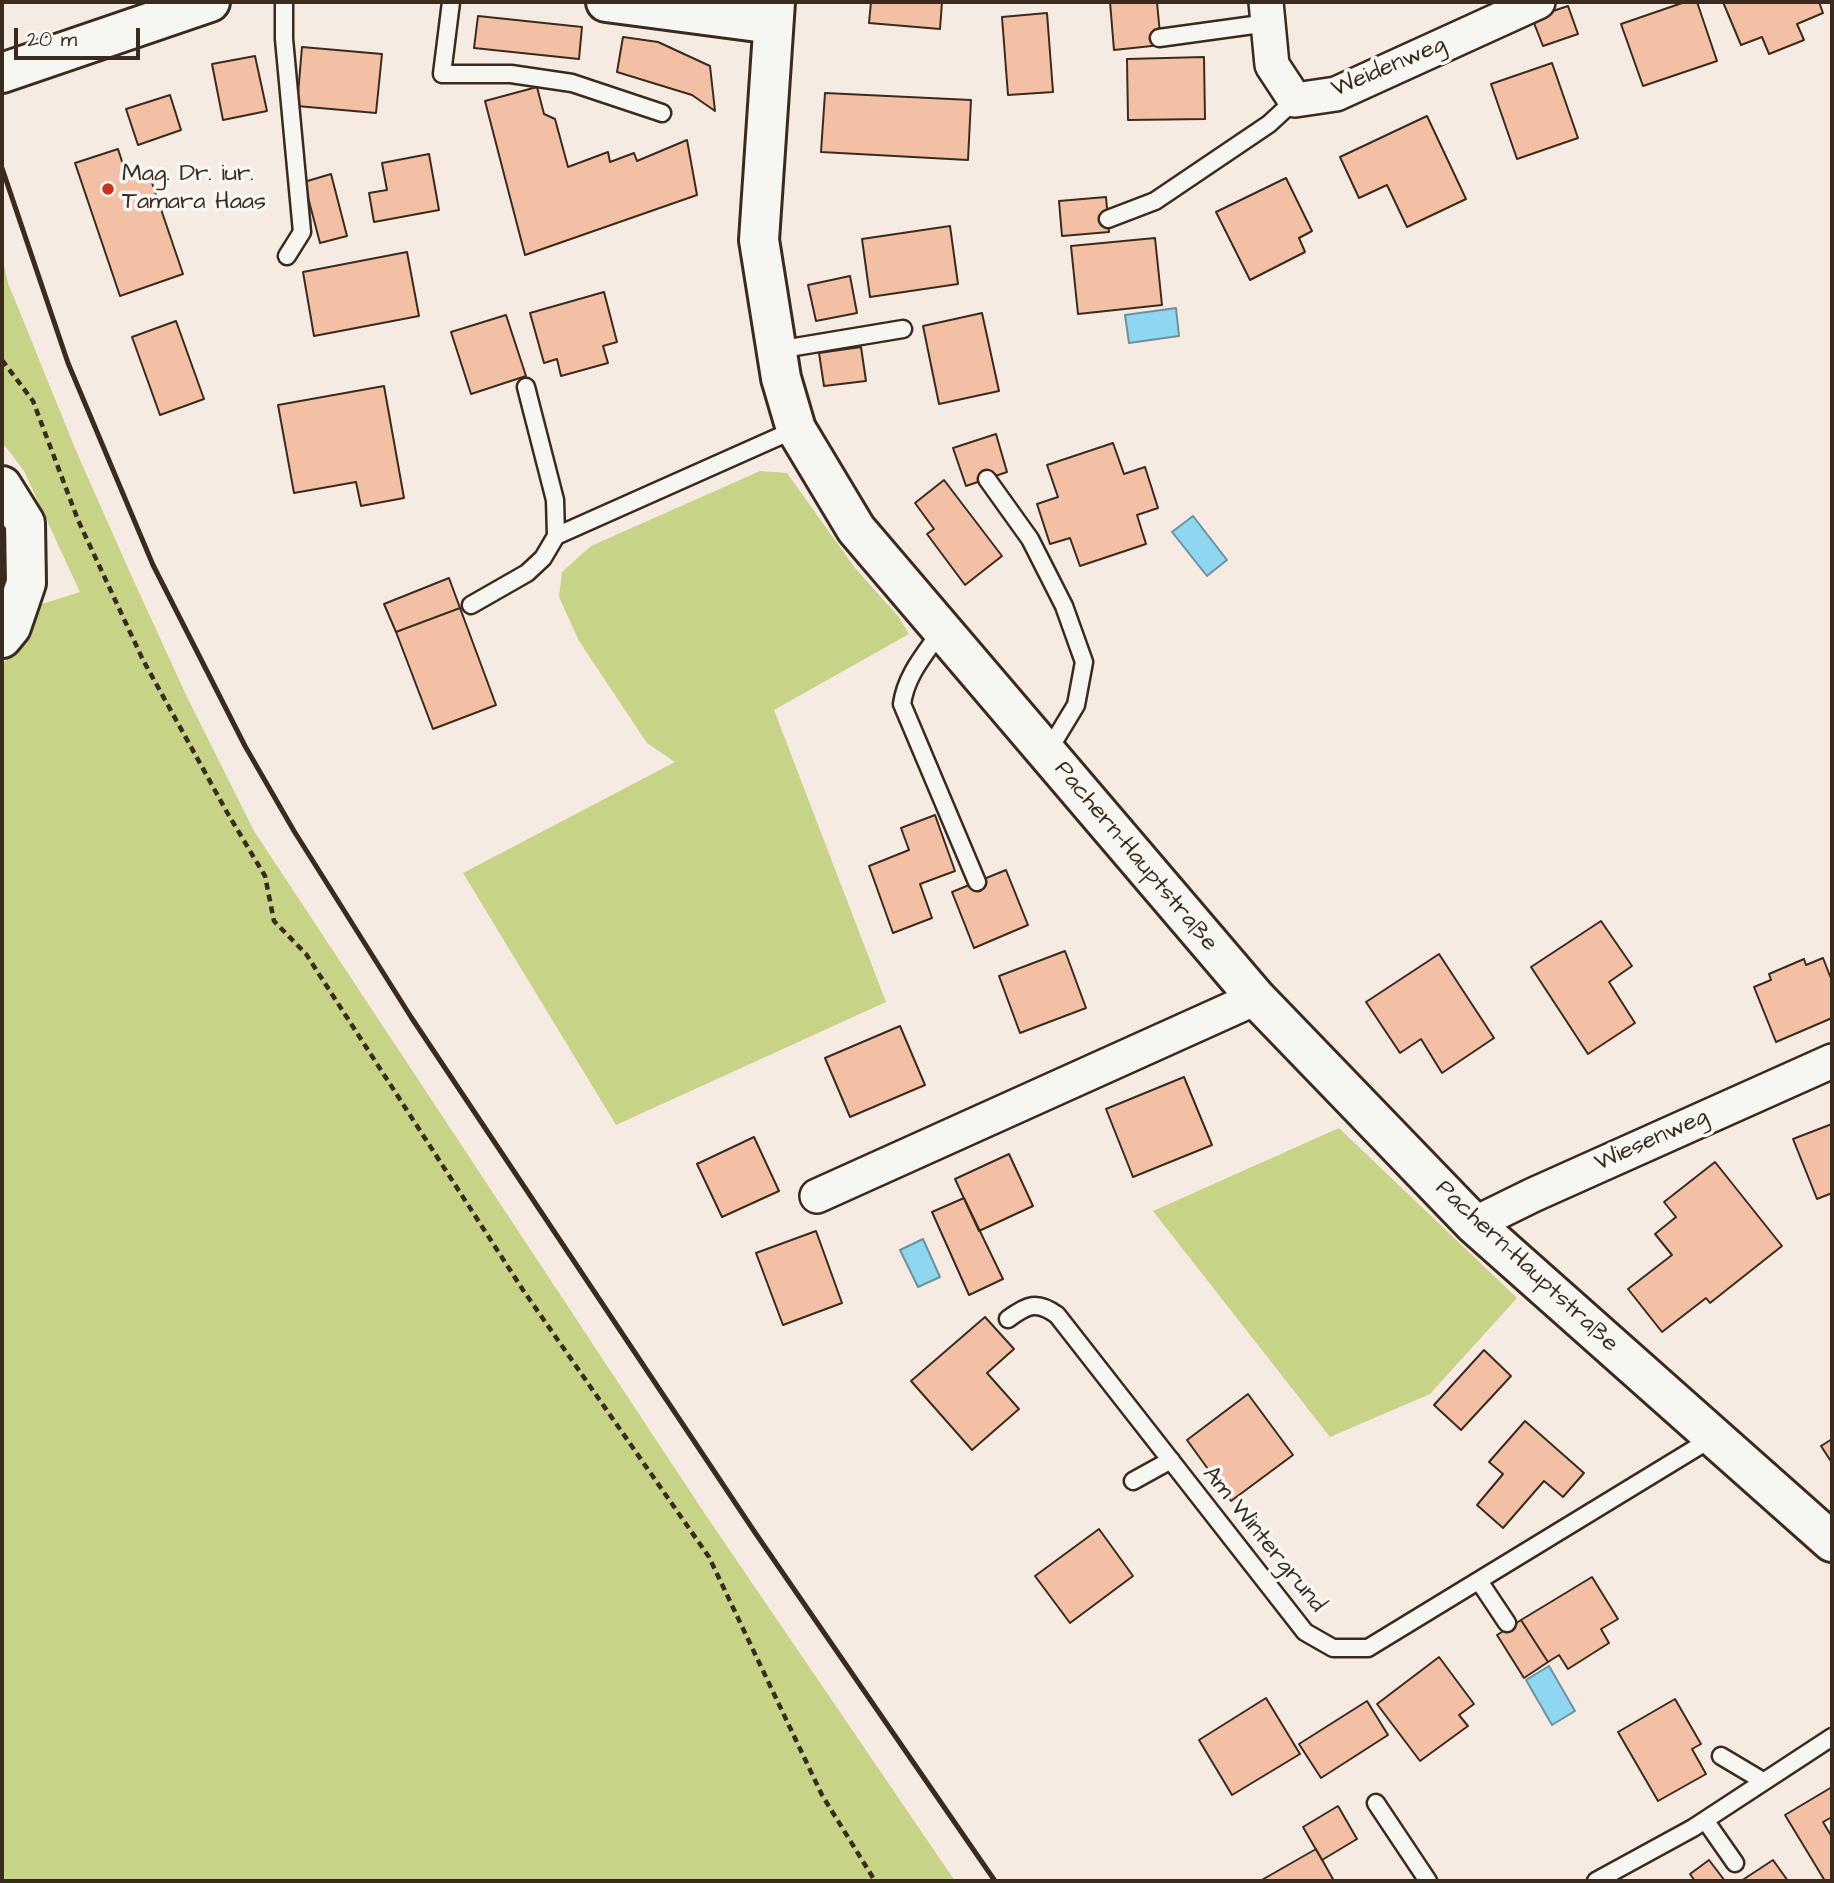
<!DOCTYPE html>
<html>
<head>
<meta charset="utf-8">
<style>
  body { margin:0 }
  #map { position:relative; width:1834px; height:1883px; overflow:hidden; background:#f6ebe3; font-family:"Architects Daughter",sans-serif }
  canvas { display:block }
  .frame { position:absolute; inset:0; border:4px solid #3b2a1e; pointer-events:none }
  .scale { position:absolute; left:14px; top:28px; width:126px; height:32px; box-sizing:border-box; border:4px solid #3b2a1e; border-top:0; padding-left:9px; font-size:21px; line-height:24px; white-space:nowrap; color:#3b2a1e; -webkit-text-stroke:5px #f6f6f2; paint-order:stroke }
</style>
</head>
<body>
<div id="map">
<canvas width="1834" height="1883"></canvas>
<div class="frame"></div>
<div class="scale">20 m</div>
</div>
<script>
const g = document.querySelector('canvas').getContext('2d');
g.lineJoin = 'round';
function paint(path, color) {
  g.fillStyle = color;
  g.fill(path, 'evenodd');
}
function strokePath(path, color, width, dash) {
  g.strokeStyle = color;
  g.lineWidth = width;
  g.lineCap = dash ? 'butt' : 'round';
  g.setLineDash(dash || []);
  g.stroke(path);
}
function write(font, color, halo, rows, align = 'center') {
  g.font = font + ' "Architects Daughter",sans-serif';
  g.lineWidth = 7;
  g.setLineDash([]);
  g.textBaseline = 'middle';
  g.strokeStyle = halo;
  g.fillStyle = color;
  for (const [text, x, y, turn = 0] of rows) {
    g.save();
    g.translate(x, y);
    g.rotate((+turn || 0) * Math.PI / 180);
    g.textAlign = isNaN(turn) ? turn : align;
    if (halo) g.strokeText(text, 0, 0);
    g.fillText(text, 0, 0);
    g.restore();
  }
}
const green = new Path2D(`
  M 2,258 L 8,283 L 77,453 L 132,577 L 187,697 L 254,831 L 703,1511 L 955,1881 L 2,1881 L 2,665 L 23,640 L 42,604 L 80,592 L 24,471 L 2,442 Z
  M 760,471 L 787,473 L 855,568 L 898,616 L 909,634 L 774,710 L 886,1002 L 616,1125 L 463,873 L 675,762 L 647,743 L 579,641 L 559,597 L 562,572 L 591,546 Z
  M 1339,1128 L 1517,1298 L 1430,1394 L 1330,1437 L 1153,1211 Z`);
const water = new Path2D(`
  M 1176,308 L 1179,336 L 1129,343 L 1125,315 Z
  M 1193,516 L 1227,560 L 1207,576 L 1172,532 Z
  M 923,1239 L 940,1277 L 918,1287 L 900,1250 Z
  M 1549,1666 L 1575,1711 L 1552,1725 L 1526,1680 Z`);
const building = new Path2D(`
  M 871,2 L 942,2 L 940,29 L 869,23 Z
  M 1110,2 L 1157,2 L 1161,45 L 1114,50 Z
  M 1685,2 L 1697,2 L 1717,61 L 1643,86 L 1621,24 Z
  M 1723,2 L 1819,2 L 1823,13 L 1797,24 L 1804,40 L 1769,54 L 1762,37 L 1741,45 Z
  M 1568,6 L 1578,34 L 1543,46 L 1532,18 Z
  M 1047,13 L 1053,92 L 1008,95 L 1002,17 Z
  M 478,16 L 582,27 L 579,59 L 474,48 Z
  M 623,37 L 658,42 L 710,66 L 715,111 L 692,95 L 617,72 Z
  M 302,47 L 382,54 L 376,113 L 297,106 Z
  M 255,56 L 267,111 L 223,120 L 212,64 Z
  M 1204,57 L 1205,119 L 1128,120 L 1127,59 Z
  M 1552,63 L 1578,138 L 1517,159 L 1491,84 Z
  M 537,87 L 544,114 L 555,119 L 568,167 L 608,152 L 610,162 L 634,153 L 637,161 L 687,140 L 697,195 L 525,255 L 485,101 Z
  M 825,93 L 971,100 L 968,160 L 821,152 Z
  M 170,95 L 181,130 L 138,145 L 126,109 Z
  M 1427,116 L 1466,199 L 1407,227 L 1387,185 L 1359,198 L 1340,157 Z
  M 118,149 L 127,177 L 148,171 L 183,274 L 120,296 L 75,163 Z
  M 429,154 L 439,210 L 374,222 L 369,193 L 387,190 L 382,163 Z
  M 331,174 L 347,236 L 320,243 L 304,182 Z
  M 1286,178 L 1312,231 L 1299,238 L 1305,252 L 1250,280 L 1216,212 Z
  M 1106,197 L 1109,232 L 1062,236 L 1059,201 Z
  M 950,226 L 958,284 L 870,297 L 862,239 Z
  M 1155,238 L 1162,305 L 1078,314 L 1071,246 Z
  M 407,252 L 419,316 L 314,336 L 303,272 Z
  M 850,276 L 857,313 L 816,321 L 808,285 Z
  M 604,292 L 617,342 L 603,346 L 608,363 L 561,376 L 557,359 L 544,363 L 530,313 Z
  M 982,313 L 999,391 L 939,404 L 923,326 Z
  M 506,315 L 526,376 L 471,394 L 451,332 Z
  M 176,321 L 204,399 L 160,415 L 132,337 Z
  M 861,347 L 866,381 L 824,386 L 819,353 Z
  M 384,386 L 404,498 L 361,506 L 356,482 L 294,493 L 278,405 Z
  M 996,434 L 1007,472 L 966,486 L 953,448 Z
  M 1113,443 L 1124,474 L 1145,467 L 1158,508 L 1137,515 L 1146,544 L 1080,566 L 1070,538 L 1050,544 L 1037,504 L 1058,497 L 1047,465 Z
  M 944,480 L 1002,556 L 965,585 L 927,534 L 934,529 L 915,503 Z
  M 449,578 L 460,608 L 396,632 L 384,604 Z
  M 460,608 L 496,705 L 433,729 L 396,632 Z
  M 935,815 L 955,871 L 920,884 L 932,918 L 893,933 L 869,866 L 909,850 L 901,828 Z
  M 1006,870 L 1028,925 L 974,948 L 952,892 Z
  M 1601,921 L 1632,966 L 1609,982 L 1635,1023 L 1588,1054 L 1531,967 Z
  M 1065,951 L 1086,1008 L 1020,1033 L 999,976 Z
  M 1439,954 L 1494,1038 L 1442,1073 L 1421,1039 L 1400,1053 L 1366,1002 Z
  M 1823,958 L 1832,981 L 1832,1018 L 1776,1042 L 1754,987 L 1771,980 L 1769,974 L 1804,959 L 1806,965 Z
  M 900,1026 L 925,1085 L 850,1117 L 825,1058 Z
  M 1184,1077 L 1212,1145 L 1133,1177 L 1106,1109 Z
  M 1832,1124 L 1832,1193 L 1817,1199 L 1793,1139 Z
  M 754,1137 L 779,1191 L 722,1217 L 697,1164 Z
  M 1009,1154 L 1033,1206 L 979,1231 L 955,1179 Z
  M 1715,1162 L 1782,1246 L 1710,1303 L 1706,1298 L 1662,1332 L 1628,1289 L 1672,1255 L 1655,1234 L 1676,1217 L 1664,1202 Z
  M 964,1198 L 1003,1279 L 969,1295 L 932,1212 Z
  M 816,1231 L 842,1303 L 783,1325 L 756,1253 Z
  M 985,1317 L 1014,1349 L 987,1373 L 1019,1409 L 972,1450 L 911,1381 Z
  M 1484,1350 L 1511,1376 L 1461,1430 L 1434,1405 Z
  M 1248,1394 L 1293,1455 L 1231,1501 L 1187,1440 Z
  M 1525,1421 L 1584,1473 L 1563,1497 L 1544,1481 L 1503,1528 L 1477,1505 L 1503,1474 L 1489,1462 Z
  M 1832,1439 L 1832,1463 L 1821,1446 Z
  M 1099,1529 L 1133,1576 L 1070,1623 L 1035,1576 Z
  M 1592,1577 L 1618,1619 L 1601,1629 L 1609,1643 L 1568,1669 L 1559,1655 L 1548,1662 L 1521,1620 Z
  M 1521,1620 L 1548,1662 L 1524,1678 L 1497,1635 Z
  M 1439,1657 L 1474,1704 L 1459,1715 L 1468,1726 L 1420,1761 L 1377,1704 Z
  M 1266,1698 L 1300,1754 L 1232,1795 L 1199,1740 Z
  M 1675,1699 L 1701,1744 L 1692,1749 L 1706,1774 L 1658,1801 L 1618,1732 Z
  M 1367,1701 L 1388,1735 L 1321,1778 L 1299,1744 Z
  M 1832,1787 L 1832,1817 L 1823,1822 L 1832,1837 L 1832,1881 L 1825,1881 L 1785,1815 Z
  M 1338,1806 L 1357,1839 L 1322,1860 L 1303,1827 Z
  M 1316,1849 L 1334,1881 L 1260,1881 Z
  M 1709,1860 L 1725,1881 L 1695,1881 L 1690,1874 Z
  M 1773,1860 L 1788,1881 L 1741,1881 Z`);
const path = new Path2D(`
  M 2,360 L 33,401 L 78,520 L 143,660 L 228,814 L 265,876 L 274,921 L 306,954 L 523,1290 L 709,1557 L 822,1795 L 875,1881`);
const service = new Path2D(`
  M 284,2 L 284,39 L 302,232 L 287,256
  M 451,2 L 442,74 L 511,74 L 572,83 L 662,113
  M 1159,38 L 1268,23
  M 1108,219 L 1155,201 L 1269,124 L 1295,100
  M 777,350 L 903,329
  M 987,479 L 1030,539 L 1064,606 L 1084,662 L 1076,705 L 1047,753
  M 556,536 L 796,429
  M 471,605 L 527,573 L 543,558 L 556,536 L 555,500 L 526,387
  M 941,631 C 925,654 906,675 902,704 L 977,882
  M 1008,1319 C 1027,1305 1037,1300 1057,1315 L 1305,1632 L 1333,1648 L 1368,1648 L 1714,1437
  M 1133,1481 L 1171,1460
  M 1479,1581 L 1507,1623
  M 1721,1756 L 1763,1781
  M 1376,1803 L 1428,1881
  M 1705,1820 L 1735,1863
  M 1596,1881 L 1693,1828 L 1832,1737`);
const minor = new Path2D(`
  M 1266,2 L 1272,65 L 1295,100 L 1336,94 L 1538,2
  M 817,1196 L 1256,998
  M 1474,1224 L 1533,1195 L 1832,1061`);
const secondary = new Path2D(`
  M 606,2 L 773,24
  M 775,2 L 759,240 L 781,378 L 796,429 L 856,529 L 1256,998 L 1474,1224 L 1832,1542
  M 2,73 L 210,2
  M 2,486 L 25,523 L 26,583 L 11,627 L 2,638`);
const rail = new Path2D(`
  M 2,168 L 68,363 L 153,565 L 245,746 L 294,831 L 411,1017 L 756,1534 L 995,1881`);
const markers = [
  [108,189,7,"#c8321e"]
];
const streetNames = [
  ["Weidenweg",1389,68,-23],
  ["Pachern-Hauptstraße",1135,857,50],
  ["Wiesenweg",1652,1141,-24],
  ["Pachern-Hauptstraße",1526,1267,43],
  ["Am Wintergrund",1263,1540,51]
];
const poiNames = [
  ["Mag. Dr. iur.",122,175],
  ["Tamara Haas",122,203]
];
paint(green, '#c7d387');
paint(water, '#8fd6f1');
strokePath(water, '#6d919d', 2);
paint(building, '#f4c0a5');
strokePath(building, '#3b2a1e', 2);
strokePath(service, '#3b2a1e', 21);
strokePath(minor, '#3b2a1e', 38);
strokePath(secondary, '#3b2a1e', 44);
strokePath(path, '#3b2a1e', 4.5, [7, 5]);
strokePath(service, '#f6f6f2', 16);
strokePath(minor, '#f6f6f2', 33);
strokePath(secondary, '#f6f6f2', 38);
strokePath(rail, '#3b2a1e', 5);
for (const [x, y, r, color] of markers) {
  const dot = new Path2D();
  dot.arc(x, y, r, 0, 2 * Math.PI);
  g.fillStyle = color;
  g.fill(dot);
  strokePath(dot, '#f6f6f2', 2.5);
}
write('24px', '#3b2a1e', '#f6f6f2', streetNames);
write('24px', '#3b2a1e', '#f6f6f2', poiNames, 'left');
</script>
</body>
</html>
